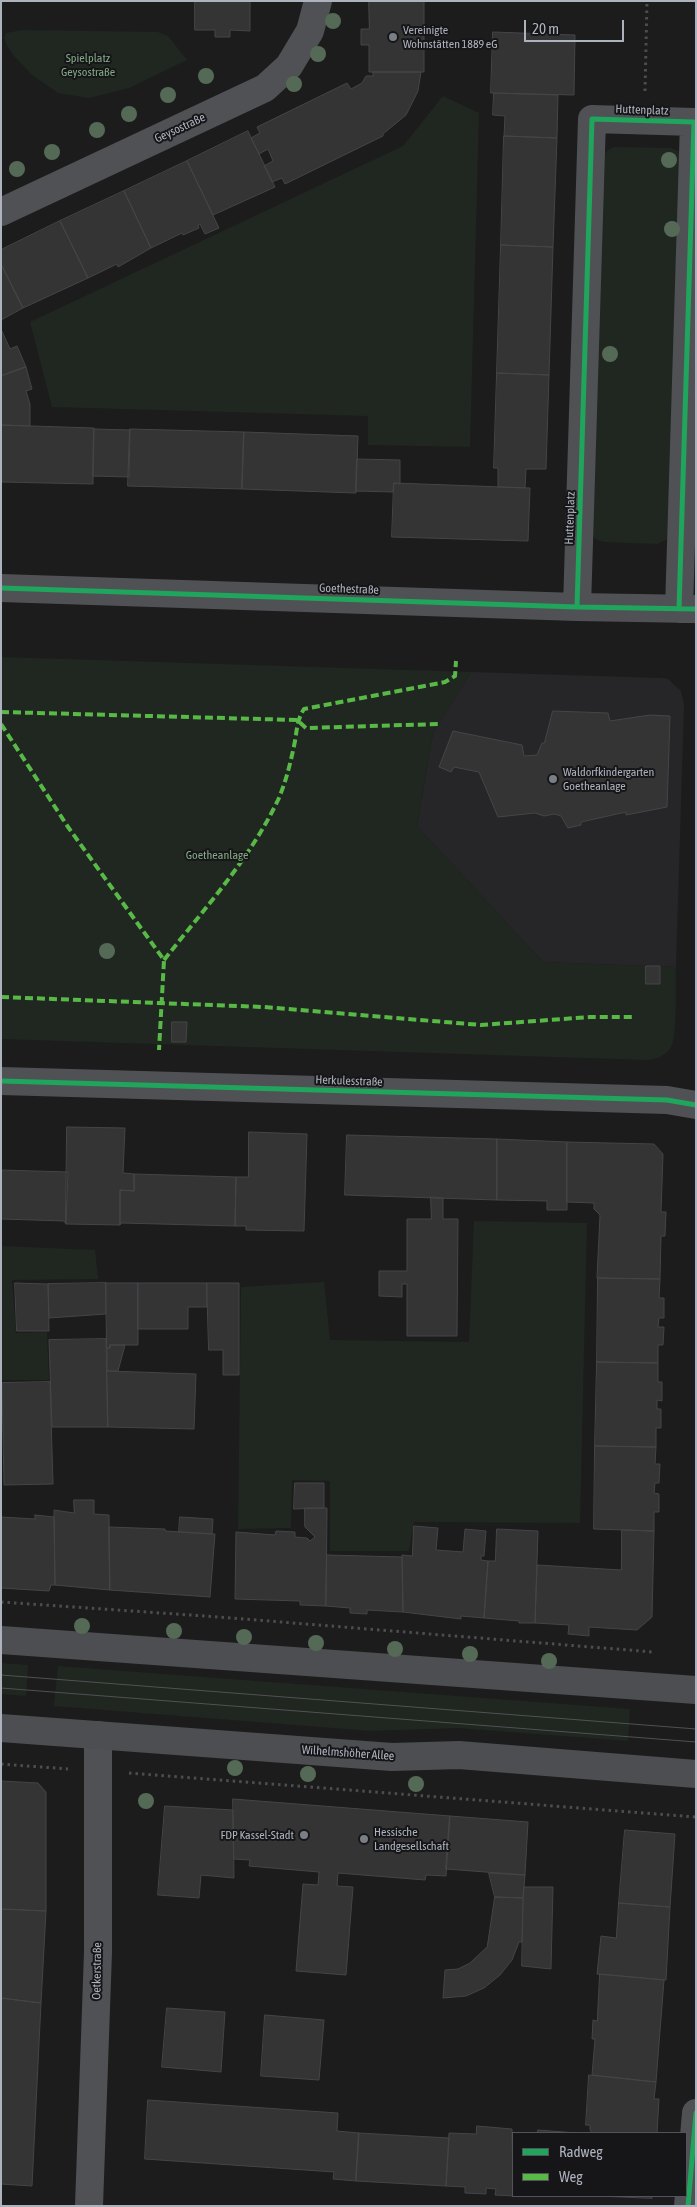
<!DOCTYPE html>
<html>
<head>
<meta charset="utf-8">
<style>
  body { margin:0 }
  #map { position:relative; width:697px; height:2207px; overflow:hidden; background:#1c1c1c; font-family:"Asap Condensed",sans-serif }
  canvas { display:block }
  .frame { position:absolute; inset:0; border:2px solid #adb2bd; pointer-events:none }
  .legend { position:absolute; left:512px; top:2132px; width:175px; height:65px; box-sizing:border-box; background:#161618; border:1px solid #52545a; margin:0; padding:6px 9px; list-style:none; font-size:15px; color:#adb2bd }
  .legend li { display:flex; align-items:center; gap:10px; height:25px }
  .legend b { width:25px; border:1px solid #52545a }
  .scale { position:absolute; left:524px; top:20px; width:100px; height:22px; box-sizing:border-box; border:2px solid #adb2bd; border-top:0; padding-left:6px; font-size:15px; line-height:18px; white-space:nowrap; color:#adb2bd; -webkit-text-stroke:4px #161618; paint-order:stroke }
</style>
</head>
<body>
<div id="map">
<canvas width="697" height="2207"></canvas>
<div class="frame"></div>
<ul class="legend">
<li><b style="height:6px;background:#20a55d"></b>Radweg</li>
<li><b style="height:6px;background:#58b947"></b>Weg</li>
</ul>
<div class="scale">20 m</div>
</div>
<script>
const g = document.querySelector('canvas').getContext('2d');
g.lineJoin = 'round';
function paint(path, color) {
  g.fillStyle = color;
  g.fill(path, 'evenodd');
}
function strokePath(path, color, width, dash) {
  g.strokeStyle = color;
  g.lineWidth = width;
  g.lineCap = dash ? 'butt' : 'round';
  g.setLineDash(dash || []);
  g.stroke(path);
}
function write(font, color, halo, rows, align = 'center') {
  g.font = font + ' "Asap Condensed",sans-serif';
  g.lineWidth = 4;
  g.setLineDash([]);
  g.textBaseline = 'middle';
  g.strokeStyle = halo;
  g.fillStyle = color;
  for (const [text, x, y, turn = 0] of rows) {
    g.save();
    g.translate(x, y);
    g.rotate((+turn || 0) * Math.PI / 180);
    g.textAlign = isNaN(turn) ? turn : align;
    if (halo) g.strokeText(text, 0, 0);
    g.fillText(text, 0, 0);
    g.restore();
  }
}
const built = new Path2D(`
  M 471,672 L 661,678 L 668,679 L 681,691 L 684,704 L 676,967 L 543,962 L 417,826 L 433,733 Z`);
const green = new Path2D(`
  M 22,30 L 158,32 L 168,36 L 187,60 L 129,88 L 89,98 L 58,93 L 32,75 L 14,56 L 7,46 L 4,38 L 6,33 Z
  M 443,96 L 479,113 L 470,447 L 368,445 L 368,416 L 52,407 L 30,322 L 403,146 Z
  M 614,147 L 670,148 L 679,151 L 682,156 L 671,531 L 666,540 L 657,544 L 604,542 L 595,539 L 589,531 L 602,157 L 608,150 Z
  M 1,657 L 471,672 L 433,733 L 417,826 L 543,962 L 676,967 C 675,984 678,1034 671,1047 C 666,1056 657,1059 647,1060 L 1,1039 Z
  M 474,1221 L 587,1223 L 580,1523 L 414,1522 L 409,1551 L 330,1551 L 330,1481 L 292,1480 L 291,1528 L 238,1529 L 241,1287 L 324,1282 L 330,1340 L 469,1342 Z
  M 1,1246 L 95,1250 L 98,1279 L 12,1280 L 16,1333 L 47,1332 L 49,1380 L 1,1380 Z
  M 1,1663 L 28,1665 L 26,1696 L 1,1694 Z
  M 58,1666 L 630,1709 L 628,1741 L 458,1728 L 371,1731 L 54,1706 Z`);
const building = new Path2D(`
  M 195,1 L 250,1 L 250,31 L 230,30 L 230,37 L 215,37 L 215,30 L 195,30 Z
  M 369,1 L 424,1 L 424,72 L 369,72 L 369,45 L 361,45 L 361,29 L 369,29 Z
  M 493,32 L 575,35 L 574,95 L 491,93 Z
  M 373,72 L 421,72 L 418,91 L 406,115 L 383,134 L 383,136 L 285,184 L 282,178 L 272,182 L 264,166 L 273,161 L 268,149 L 259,154 L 251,138 L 260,133 L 257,127 L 347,83 L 351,89 L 362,83 L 366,76 L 373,76 Z
  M 494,93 L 558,95 L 557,138 L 504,136 L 505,116 L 493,115 Z
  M 248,131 L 275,187 L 213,215 L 187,161 Z
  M 504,136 L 557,138 L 553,247 L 501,245 Z
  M 187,161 L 219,228 L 205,234 L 200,224 L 198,225 L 199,228 L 183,235 L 182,233 L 151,248 L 124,191 Z
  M 124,191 L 151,248 L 118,267 L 117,264 L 88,278 L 60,221 Z
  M 60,221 L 88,278 L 23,308 L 1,264 L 1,250 Z
  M 501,245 L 553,247 L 549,375 L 497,373 Z
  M 1,264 L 23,308 L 1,320 Z
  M 1,329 L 10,349 L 17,346 L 26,367 L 1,376 Z
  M 26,367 L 32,389 L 26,391 L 30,404 L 30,426 L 1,425 L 1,376 Z
  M 497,373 L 549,375 L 546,469 L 526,469 L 525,488 L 498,487 L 498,468 L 494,468 Z
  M 1,425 L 94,428 L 93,484 L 1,482 Z
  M 94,429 L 130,430 L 129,477 L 93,476 Z
  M 130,429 L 244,432 L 242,489 L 128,486 Z
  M 244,432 L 358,436 L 356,493 L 242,489 Z
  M 357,459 L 400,460 L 400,484 L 394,483 L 393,492 L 356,491 Z
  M 394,483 L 530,488 L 528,541 L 392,537 Z
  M 553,711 L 608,713 L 610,721 L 650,715 L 670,716 L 667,807 L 626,815 L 626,812 L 581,822 L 581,825 L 568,828 L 561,816 L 554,814 L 544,816 L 535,813 L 498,817 L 479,772 L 454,767 L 451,772 L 439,767 L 453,731 L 522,745 L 524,756 L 537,755 L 542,743 L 544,743 Z
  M 646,966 L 660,966 L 660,984 L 646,984 Z
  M 172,1022 L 187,1022 L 186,1042 L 172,1042 Z
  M 67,1127 L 125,1128 L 123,1173 L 134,1174 L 134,1191 L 120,1190 L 120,1225 L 66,1224 Z
  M 249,1132 L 307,1134 L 304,1231 L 246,1230 L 246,1226 L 235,1226 L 236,1177 L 248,1177 Z
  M 347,1135 L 497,1139 L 497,1200 L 345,1195 Z
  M 497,1139 L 567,1142 L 567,1210 L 547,1210 L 547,1201 L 497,1200 Z
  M 567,1142 L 654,1144 L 663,1154 L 661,1212 L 666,1212 L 665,1236 L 661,1236 L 660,1279 L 597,1278 L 600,1215 L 594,1209 L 594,1203 L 567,1202 Z
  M 1,1170 L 68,1172 L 66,1224 L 64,1221 L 1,1219 Z
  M 134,1174 L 236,1177 L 235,1226 L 122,1223 L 120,1225 L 120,1190 L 134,1191 Z
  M 431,1197 L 443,1198 L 443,1219 L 458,1219 L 457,1336 L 407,1336 L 407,1284 L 402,1284 L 402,1297 L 379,1296 L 379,1271 L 407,1271 L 407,1219 L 431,1219 Z
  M 598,1278 L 660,1279 L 659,1298 L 664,1298 L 664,1318 L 659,1318 L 658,1327 L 664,1327 L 663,1345 L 658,1345 L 658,1363 L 597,1362 Z
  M 15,1283 L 48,1284 L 49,1331 L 17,1331 Z
  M 106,1283 L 106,1314 L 49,1318 L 48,1284 Z
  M 106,1283 L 138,1283 L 138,1345 L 110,1345 L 110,1348 L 107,1348 Z
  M 138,1283 L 207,1283 L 207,1307 L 188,1307 L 188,1329 L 138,1329 Z
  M 207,1283 L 239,1283 L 239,1375 L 223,1375 L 223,1350 L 209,1350 Z
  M 106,1339 L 108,1427 L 52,1427 L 49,1340 Z
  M 110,1345 L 125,1345 L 118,1371 L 107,1371 L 107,1348 L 110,1348 Z
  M 597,1362 L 658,1363 L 658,1382 L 662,1382 L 662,1401 L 657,1400 L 657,1409 L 661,1409 L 661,1428 L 656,1428 L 656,1447 L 595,1446 Z
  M 107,1371 L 196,1374 L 194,1429 L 108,1427 Z
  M 50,1382 L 53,1484 L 4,1485 L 2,1383 Z
  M 595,1446 L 656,1447 L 655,1464 L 660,1464 L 659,1483 L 655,1483 L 654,1493 L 659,1494 L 659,1512 L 654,1512 L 654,1531 L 594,1529 Z
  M 295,1483 L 324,1483 L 324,1508 L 294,1509 Z
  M 74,1500 L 94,1500 L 94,1514 L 109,1515 L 110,1590 L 55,1585 L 54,1510 L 74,1513 Z
  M 305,1508 L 327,1508 L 326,1606 L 300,1605 L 300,1601 L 235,1599 L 236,1532 L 275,1535 L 276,1531 L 295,1532 L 295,1537 L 307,1538 L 310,1541 L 315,1537 L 305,1527 Z
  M 35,1515 L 54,1517 L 55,1585 L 51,1585 L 49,1591 L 1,1588 L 1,1517 L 35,1519 Z
  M 180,1517 L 213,1519 L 212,1534 L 179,1532 Z
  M 414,1526 L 438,1528 L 436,1550 L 463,1552 L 465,1529 L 486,1531 L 484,1556 L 481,1556 L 481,1560 L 488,1561 L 484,1618 L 461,1616 L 461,1619 L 403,1612 L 402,1555 L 412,1556 Z
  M 109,1527 L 165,1529 L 165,1531 L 215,1534 L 210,1597 L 110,1590 Z
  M 497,1529 L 538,1531 L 535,1623 L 519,1623 L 519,1621 L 484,1618 L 488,1561 L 495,1561 Z
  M 622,1530 L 654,1531 L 652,1617 L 637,1630 L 589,1627 L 589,1636 L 568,1634 L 569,1625 L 535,1623 L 537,1565 L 621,1570 Z
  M 327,1555 L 402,1557 L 403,1612 L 367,1610 L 367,1614 L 350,1613 L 350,1608 L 326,1606 Z
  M 1,1781 L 38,1783 L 46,1792 L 46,1911 L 1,1909 Z
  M 233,1799 L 450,1816 L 446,1876 L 426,1875 L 425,1880 L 338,1873 L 337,1886 L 353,1887 L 346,1975 L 296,1971 L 303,1884 L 318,1885 L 319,1872 L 249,1866 L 250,1860 L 234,1859 Z
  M 165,1806 L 233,1810 L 234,1878 L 201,1875 L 199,1898 L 158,1895 Z
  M 450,1816 L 528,1822 L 525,1875 L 446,1869 Z
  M 625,1830 L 675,1834 L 670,1907 L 619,1903 Z
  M 489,1873 L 525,1875 L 523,1898 L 495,1897 Z
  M 524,1887 L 553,1887 L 551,1969 L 522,1966 Z
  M 495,1897 L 523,1898 L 522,1942 L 519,1942 L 512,1960 L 500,1975 L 484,1988 L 466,1996 L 443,1998 L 445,1970 L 458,1969 L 470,1963 L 487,1947 Z
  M 619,1903 L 670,1907 L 666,1980 L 597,1974 L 601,1936 L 616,1938 Z
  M 1,1909 L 46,1911 L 41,2003 L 1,1998 Z
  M 600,1974 L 664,1980 L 656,2082 L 592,2075 L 595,2039 L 592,2039 L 593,2020 L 597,2021 Z
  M 1,1998 L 41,2003 L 32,2186 L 1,2184 Z
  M 167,2008 L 225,2012 L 221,2072 L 162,2067 Z
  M 265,2015 L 324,2020 L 319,2080 L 261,2076 Z
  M 589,2075 L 656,2082 L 654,2099 L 659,2099 L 657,2133 L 592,2133 L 590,2130 L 590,2125 L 586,2125 Z
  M 148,2100 L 338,2113 L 337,2131 L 359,2133 L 356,2181 L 333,2179 L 334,2172 L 145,2159 Z
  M 477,2126 L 512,2129 L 513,2196 L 516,2196 L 495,2195 L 496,2189 L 486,2188 L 486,2194 L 465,2193 L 465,2187 L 446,2186 L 449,2133 L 476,2134 Z
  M 538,2130 L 577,2133 L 538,2133 Z
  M 359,2133 L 449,2138 L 446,2186 L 356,2181 Z
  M 599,2196 L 652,2196 L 652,2198 Z`);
const path = new Path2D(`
  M 645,91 L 647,1
  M 1,1602 L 219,1617 L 653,1652
  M 1,1764 L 68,1769
  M 129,1773 L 696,1817`);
const minor = new Path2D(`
  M 1,212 L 265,88 L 289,66 L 310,31 L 318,1
  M 1,588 L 577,607 L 696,609
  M 577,607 L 592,119 L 694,122 L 679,609
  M 1,1081 L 667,1100 L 696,1105
  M 89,2206 L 98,1952 L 98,1735
  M 688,2206 L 696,2113`);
const major = new Path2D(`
  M 1,1640 L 696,1690
  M 1,1728 L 392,1757 L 459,1755 L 696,1774`);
const tram = new Path2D(`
  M 1,1675 L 696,1729
  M 1,1688 L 696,1742`);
const quiet = new Path2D(`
  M 1,712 L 297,720 L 306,728 L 439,724
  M 1,724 L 68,827 L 164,960 L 159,1050
  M 164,960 C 204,909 250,859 278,800 C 286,782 291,761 295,741 C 297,729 297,720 304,709 L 445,682 L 455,676 L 456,661
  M 1,997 L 264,1007 L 481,1025 L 590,1017 L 632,1017`);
const cycleway = new Path2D(`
  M 1,588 L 577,607 L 696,609
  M 577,607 L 592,119 L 694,122 L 679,609
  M 1,1081 L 667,1100 L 696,1105
  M 688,2206 L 696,2113`);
const trees = [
  [333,21],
  [318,54],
  [206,76],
  [294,84],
  [168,95],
  [129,114],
  [97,130],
  [52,152],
  [669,160],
  [17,169],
  [672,229],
  [610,354],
  [107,951],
  [82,1626],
  [174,1631],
  [244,1637],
  [316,1643],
  [395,1649],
  [470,1654],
  [549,1661],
  [235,1768],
  [308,1774],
  [416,1784],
  [146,1801]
];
const markers = [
  [393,37,5,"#7a7e85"],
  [553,779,5,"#7a7e85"],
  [304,1835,5,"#7a7e85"],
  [364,1839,5,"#7a7e85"]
];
const poiNames = [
  ["Vereinigte",403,30],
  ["Wohnstätten 1889 eG",403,44],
  ["Waldorfkindergarten",563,772],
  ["Goetheanlage",563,786],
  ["Hessische",374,1832],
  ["Landgesellschaft",374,1846],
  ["FDP Kassel-Stadt",294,1835,"right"]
];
const parkNames = [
  ["Spielplatz",88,58],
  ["Geysostraße",88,72],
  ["Goetheanlage",217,855]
];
const streetNames = [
  ["Huttenplatz",642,110,2],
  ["Geysostraße",180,128,-25],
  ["Huttenplatz",570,518,-88],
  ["Goethestraße",349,589,2],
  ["Herkulesstraße",349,1081,2],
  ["Wilhelmshöher Allee",348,1753,4],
  ["Oetkerstraße",97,1971,-89]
];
paint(built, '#262628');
paint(green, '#1f2720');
paint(building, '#343434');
strokePath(building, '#444548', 1);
strokePath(path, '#4c4d50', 3, [2.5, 4]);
strokePath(minor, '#505155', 28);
strokePath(major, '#4d4e51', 28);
strokePath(tram, '#505154', 1);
strokePath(quiet, '#58b947', 4, [8, 4]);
strokePath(cycleway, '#20a55d', 5);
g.fillStyle = '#556a56';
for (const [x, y] of trees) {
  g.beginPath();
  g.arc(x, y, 8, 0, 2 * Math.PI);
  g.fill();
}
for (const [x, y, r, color] of markers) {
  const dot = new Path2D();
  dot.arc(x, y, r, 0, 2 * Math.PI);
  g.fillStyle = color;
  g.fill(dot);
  strokePath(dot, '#161618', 2);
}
write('12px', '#adb2bd', '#161618', poiNames, 'left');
write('12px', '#83a985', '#161618', parkNames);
write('12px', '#adb2bd', '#161618', streetNames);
</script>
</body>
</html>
